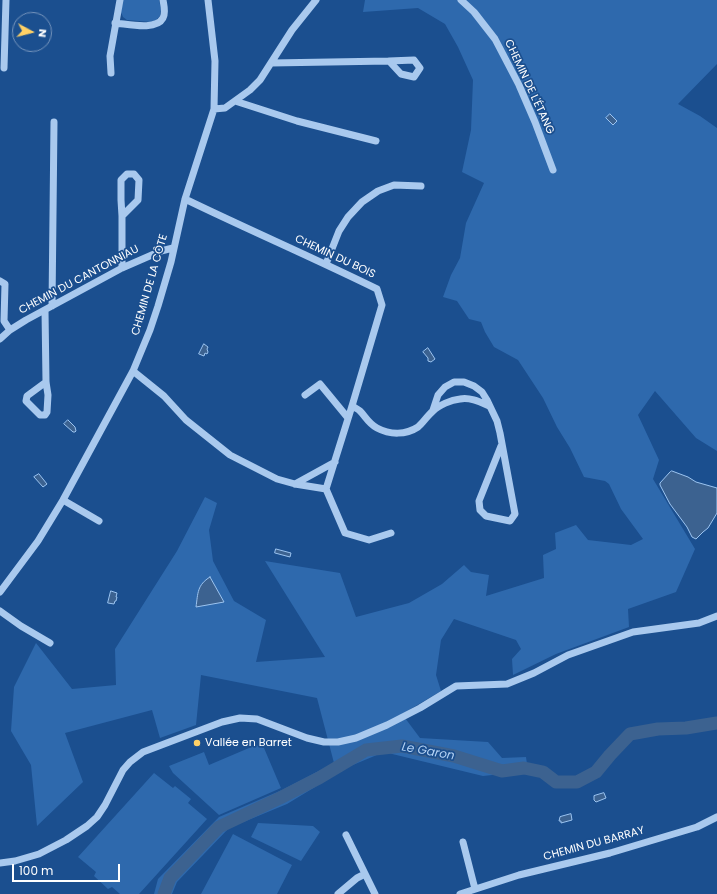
<!DOCTYPE html>
<html>
<head>
<meta charset="utf-8">
<style>
  body { margin:0 }
  #map { position:relative; width:717px; height:894px; overflow:hidden; background:#1b4f8f; font-family:Poppins,sans-serif }
  canvas { display:block }
  .north { position:absolute; left:12px; top:12px; width:40px; height:40px; box-sizing:border-box; background:#1b4f8f; border:1px solid #7695bc; border-radius:50%; rotate:97deg; font-size:11px; font-weight:700; line-height:16px; text-align:center; color:#fff }
  .north::after { content:''; display:block; margin:auto; width:14px; height:18px; background:#ffd166; clip-path:polygon(50% 0,100% 100%,50% 72%,0 100%) }
  .scale { position:absolute; left:12px; top:864px; width:108px; height:18px; box-sizing:border-box; border:2px solid #fff; border-top:0; padding-left:5px; font-size:12px; line-height:14px; white-space:nowrap; color:#fff; -webkit-text-stroke:3px #1b4f8f; paint-order:stroke }
</style>
</head>
<body>
<div id="map">
<canvas width="717" height="894"></canvas>
<div class="north">N</div>
<div class="scale">100 m</div>
</div>
<script>
const g = document.querySelector('canvas').getContext('2d');
g.lineJoin = 'round';
function paint(path, color) {
  g.fillStyle = color;
  g.fill(path, 'evenodd');
}
function strokePath(path, color, width, dash) {
  g.strokeStyle = color;
  g.lineWidth = width;
  g.lineCap = dash ? 'butt' : 'round';
  g.setLineDash(dash || []);
  g.stroke(path);
}
function write(font, color, halo, rows, align = 'center') {
  g.font = font + ' Poppins,sans-serif';
  g.lineWidth = 3.5;
  g.setLineDash([]);
  g.textBaseline = 'middle';
  g.strokeStyle = halo;
  g.fillStyle = color;
  for (const [text, x, y, turn = 0] of rows) {
    g.save();
    g.translate(x, y);
    g.rotate((+turn || 0) * Math.PI / 180);
    g.textAlign = isNaN(turn) ? turn : align;
    if (halo) g.strokeText(text, 0, 0);
    g.fillText(text, 0, 0);
    g.restore();
  }
}
const green = new Path2D(`
  M 123,0 L 159,0 L 161,9 L 160,16 L 156,20 L 151,22 L 127,20 L 123,17 L 121,12 Z
  M 365,0 L 717,0 L 717,64 L 678,104 L 700,116 L 717,128 L 717,451 L 696,438 L 655,391 L 638,415 L 659,460 L 653,479 L 695,549 L 676,592 L 628,609 L 629,627 L 556,654 L 513,675 L 512,659 L 521,649 L 516,640 L 454,619 L 441,640 L 436,675 L 441,691 L 402,714 L 420,738 L 488,742 L 502,758 L 526,757 L 528,771 L 483,776 L 384,752 L 348,767 L 287,804 L 229,828 L 177,882 L 172,894 L 154,894 L 158,879 L 219,817 L 282,790 L 334,763 L 317,698 L 201,675 L 196,725 L 160,738 L 152,710 L 65,733 L 83,782 L 37,826 L 31,765 L 11,731 L 14,687 L 36,643 L 72,689 L 116,685 L 115,649 L 177,551 L 205,497 L 217,503 L 209,530 L 213,561 L 234,601 L 266,620 L 256,662 L 325,657 L 265,561 L 340,573 L 356,617 L 409,603 L 442,584 L 464,565 L 471,572 L 489,575 L 486,596 L 544,578 L 543,555 L 556,549 L 555,533 L 576,525 L 588,540 L 631,545 L 643,539 L 621,509 L 609,484 L 605,481 L 584,477 L 570,448 L 557,427 L 543,398 L 518,360 L 494,347 L 485,332 L 481,322 L 469,319 L 457,301 L 443,297 L 451,275 L 460,258 L 466,223 L 484,183 L 462,172 L 471,130 L 473,80 L 458,47 L 445,24 L 418,8 L 363,12 Z
  M 256,745 L 264,748 L 281,788 L 219,815 L 173,773 L 169,766 L 204,752 L 209,765 Z
  M 154,773 L 173,788 L 175,786 L 191,799 L 188,803 L 207,819 L 139,894 L 120,894 L 112,887 L 108,889 L 94,876 L 96,872 L 78,857 Z
  M 258,823 L 313,826 L 320,832 L 301,861 L 251,837 Z
  M 233,834 L 292,865 L 277,894 L 201,894 Z`);
const water = new Path2D(`
  M 610,114 L 617,121 L 613,125 L 606,118 Z
  M 204,344 L 208,347 L 207,349 L 208,352 L 207,354 L 205,353 L 204,356 L 199,354 Z
  M 428,348 L 435,359 L 431,362 L 428,361 L 428,358 L 423,352 Z
  M 68,420 L 75,427 L 76,431 L 75,432 L 73,432 L 64,424 Z
  M 672,471 L 688,477 L 696,482 L 717,488 L 717,513 L 708,528 L 703,532 L 696,539 L 692,537 L 687,527 L 670,504 L 660,485 L 660,483 L 670,472 Z
  M 39,474 L 47,484 L 43,487 L 34,477 Z
  M 276,549 L 291,553 L 290,557 L 275,553 Z
  M 210,577 L 224,602 L 196,607 C 198,593 197,585 210,577 Z
  M 111,591 L 117,593 L 116,597 L 117,597 L 116,601 L 115,601 L 114,604 L 108,603 Z
  M 604,793 L 606,798 L 596,802 L 594,800 L 594,796 Z
  M 571,814 L 572,820 L 561,823 L 561,821 L 559,821 L 560,817 Z`);
const river = new Path2D(`
  M 164,894 L 170,878 L 219,827 L 280,798 L 319,778 L 366,750 L 402,746 L 454,756 L 502,771 L 524,768 L 543,772 L 556,782 L 577,782 L 596,772 L 610,755 L 630,734 L 658,729 L 686,728 L 717,723`);
const minor = new Path2D(`
  M 461,0 L 474,12 L 495,39 L 519,85 L 535,122 L 553,170
  M 115,23 C 128,24 156,31 163,18 C 166,13 164,6 163,0
  M 271,63 L 389,61 L 401,74 L 414,77 L 420,68 L 414,60 L 389,61
  M 4,68 L 6,0
  M 111,73 L 110,56 L 120,0
  M 235,101 L 297,121 L 376,141
  M 214,109 L 225,108 L 250,90 L 260,80 L 292,30 L 316,0
  M 122,216 L 121,200 L 121,180 L 127,174 L 134,174 L 139,180 L 138,200 L 122,216 L 122,268
  M 326,264 L 339,231 L 348,217 L 362,202 L 378,191 L 394,185 L 421,186
  M 0,281 L 5,284 L 4,321 L 10,330
  M 52,306 L 54,122
  M 45,310 L 46,382 L 48,395 L 47,412 L 45,415 L 40,415 L 26,401 L 27,396 L 46,382
  M 0,339 L 10,330 L 26,320 L 122,268 L 161,251 L 173,248
  M 133,371 L 164,396 L 186,420 L 230,455 L 277,479 L 295,484 L 326,489 L 352,406 L 382,305 L 377,289 C 314,258 249,230 185,199
  M 305,395 L 320,384 L 348,418
  M 352,406 C 355,408 358,409 360,411 C 366,417 368,423 377,428 C 390,435 406,435 418,427 C 423,423 427,416 433,411 C 439,405 451,400 460,399 C 470,397 480,402 489,406
  M 433,410 L 438,395 L 445,387 L 454,382 L 464,382 L 474,386 L 482,392 L 487,400 L 497,421 L 500,433 L 515,514 L 510,521 L 486,516 L 480,510 L 479,501 L 501,446
  M 295,484 L 335,462
  M 326,489 L 345,533 L 369,540 L 391,533
  M 63,500 L 99,521
  M 0,592 L 38,541 L 63,500 L 133,371 L 150,330 L 158,306 L 171,262 L 185,199 L 214,109 L 215,61 L 208,0
  M 0,611 L 21,626 L 50,643
  M 346,835 L 375,894
  M 463,842 L 475,889
  M 0,863 L 15,861 L 39,854 L 66,840 L 87,826 L 97,817 L 105,805 L 123,770 L 130,762 L 143,752 L 222,722 L 240,718 L 257,719 L 307,738 L 324,742 L 338,742 L 356,738 L 387,725 L 420,708 L 456,686 L 507,684 L 534,673 L 568,655 L 633,632 L 699,623 L 717,616
  M 338,894 L 357,878 L 365,874
  M 460,894 L 519,875 L 610,853 L 697,827 L 717,817`);
const markers = [
  [197,743,4,"#ffd166"]
];
const streetNames = [
  ["CHEMIN DE L'ÉTANG",529,87,65],
  ["CHEMIN DU BOIS",335,257,25],
  ["CHEMIN DU CANTONNIAU",79,280,-28],
  ["CHEMIN DE LA CÔTE",150,285,-74],
  ["CHEMIN DU BARRAY",594,844,-15]
];
const poiNames = [
  ["Vallée en Barret",205,743]
];
const waterNames = [
  ["Le Garon",428,752,10]
];
paint(green, '#2e69ad');
paint(water, '#3c6290');
strokePath(water, '#9cc4f0', 1);
strokePath(river, '#3c6290', 13);
strokePath(minor, '#a9c9ee', 7);
for (const [x, y, r, color] of markers) {
  const dot = new Path2D();
  dot.arc(x, y, r, 0, 2 * Math.PI);
  g.fillStyle = color;
  g.fill(dot);
  strokePath(dot, '#1b4f8f', 1.5);
}
write('11px', '#fff', '#1b4f8f', streetNames);
write('11px', '#fff', '#1b4f8f', poiNames, 'left');
write('italic 12px', '#b5d3f5', '#1b4f8f', waterNames);
</script>
</body>
</html>
